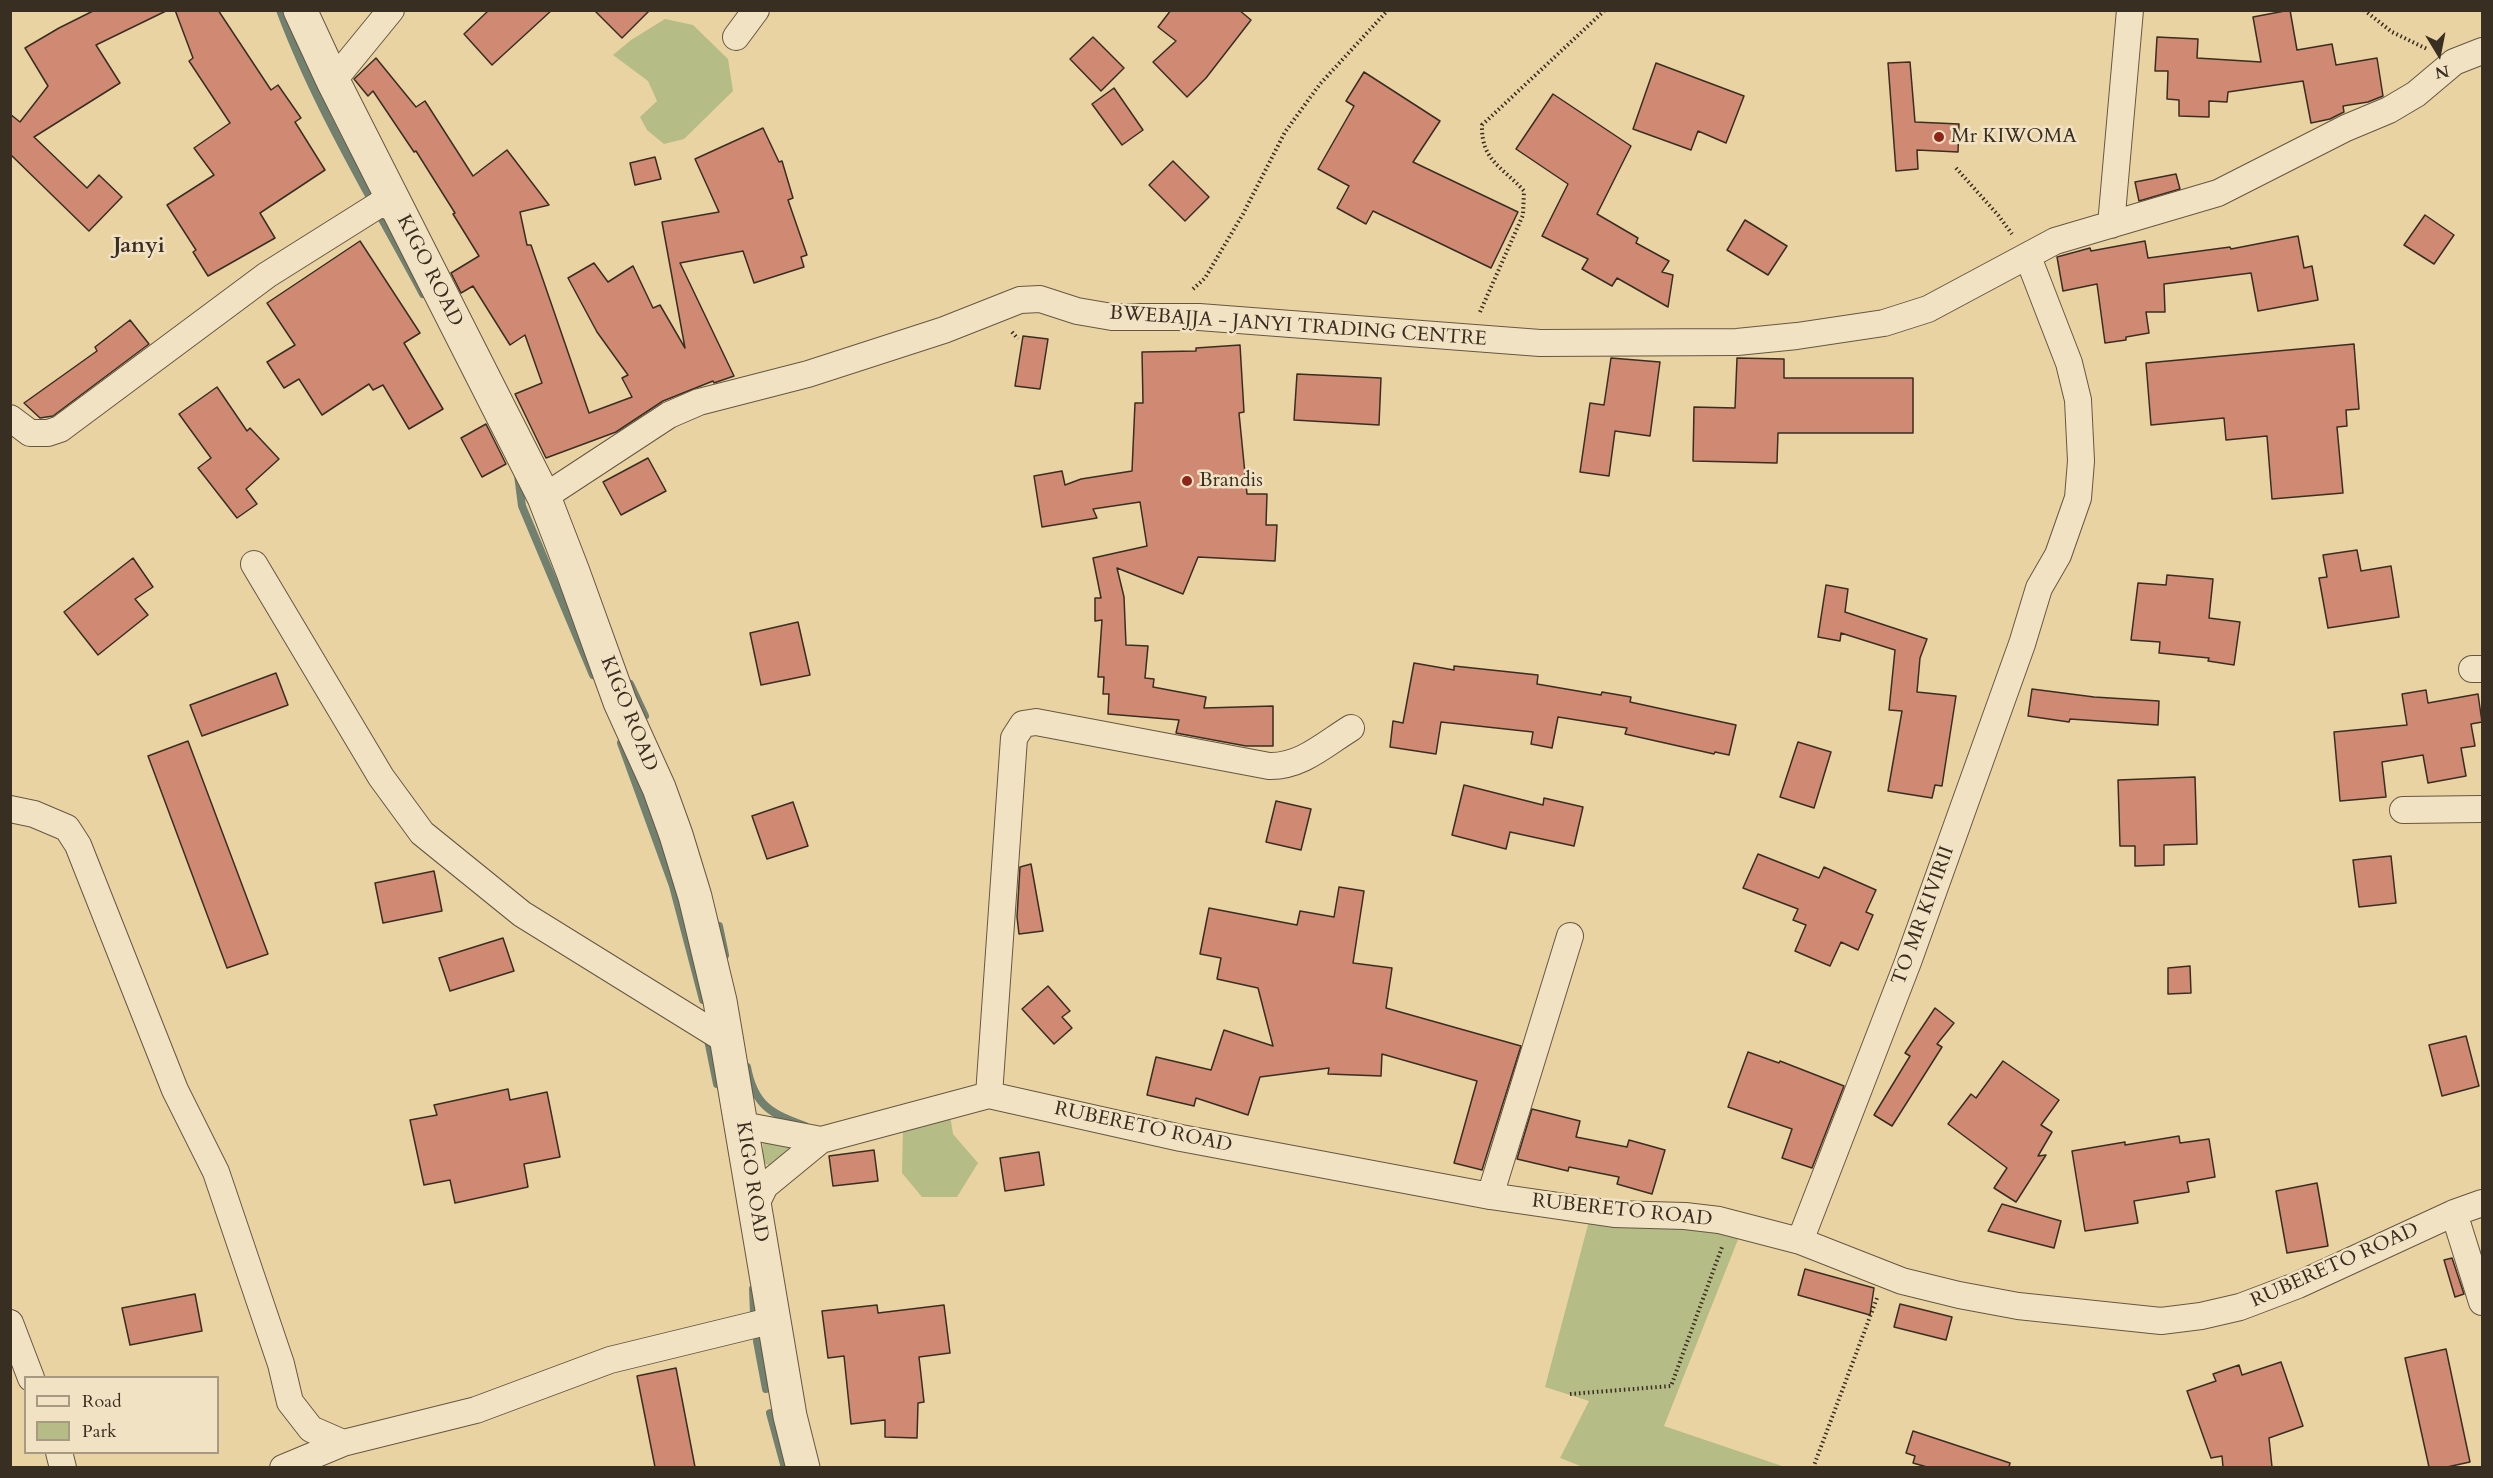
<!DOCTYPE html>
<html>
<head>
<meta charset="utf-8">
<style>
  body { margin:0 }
  #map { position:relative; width:2493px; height:1478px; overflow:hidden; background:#ead3a3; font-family:Cardo,serif }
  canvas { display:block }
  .frame { position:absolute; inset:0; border:12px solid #392e22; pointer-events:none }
  .legend { position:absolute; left:24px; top:1376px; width:195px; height:78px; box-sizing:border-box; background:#f1e2c3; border:2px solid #a79a83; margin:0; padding:8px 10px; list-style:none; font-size:18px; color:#392e22 }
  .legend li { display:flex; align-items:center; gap:12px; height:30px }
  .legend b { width:30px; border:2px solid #a79a83 }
  .north { position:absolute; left:2409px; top:24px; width:60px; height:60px; -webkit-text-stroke:4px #f1e2c3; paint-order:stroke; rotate:170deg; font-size:16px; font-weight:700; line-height:24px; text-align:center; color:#392e22 }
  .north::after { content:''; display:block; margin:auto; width:21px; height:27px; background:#392e22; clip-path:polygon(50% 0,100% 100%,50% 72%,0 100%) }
</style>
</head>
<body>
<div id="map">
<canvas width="2493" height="1478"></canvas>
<div class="frame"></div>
<ul class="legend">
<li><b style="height:8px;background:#f1e2c3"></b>Road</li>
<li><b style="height:16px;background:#b6bc85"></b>Park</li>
</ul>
<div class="north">N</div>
</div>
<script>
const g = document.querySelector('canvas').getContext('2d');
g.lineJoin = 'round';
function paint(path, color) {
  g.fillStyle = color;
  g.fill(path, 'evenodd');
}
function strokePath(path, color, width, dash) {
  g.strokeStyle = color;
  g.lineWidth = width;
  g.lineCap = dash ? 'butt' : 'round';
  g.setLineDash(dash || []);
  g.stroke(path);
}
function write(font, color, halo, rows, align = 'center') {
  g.font = font + ' Cardo,serif';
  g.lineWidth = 5;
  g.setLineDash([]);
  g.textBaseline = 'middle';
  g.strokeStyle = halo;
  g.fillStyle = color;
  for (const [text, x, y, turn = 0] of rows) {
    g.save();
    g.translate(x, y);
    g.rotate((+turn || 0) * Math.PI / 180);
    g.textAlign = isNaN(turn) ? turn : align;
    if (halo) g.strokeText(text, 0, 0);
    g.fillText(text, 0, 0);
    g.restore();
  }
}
const green = new Path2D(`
  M 665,19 L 693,25 L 728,59 L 733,91 L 684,139 L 664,144 L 647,130 L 640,117 L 657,101 L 648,81 L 613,55 L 631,40 Z
  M 950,1115 L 953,1134 L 978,1163 L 957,1197 L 922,1197 L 902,1173 L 903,1128 Z
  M 763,1132 L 808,1144 L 771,1167 L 763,1162 Z
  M 1589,1221 L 1701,1225 L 1739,1237 L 1664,1426 L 1785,1467 L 1583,1467 L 1560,1458 L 1589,1401 L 1545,1387 Z`);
const stream = new Path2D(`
  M 280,10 C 317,109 373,201 423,294
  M 518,475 L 522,506 L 593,675
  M 630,684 L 645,716
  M 621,743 L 673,886 L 703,1000
  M 719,926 L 725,955
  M 707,1035 L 717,1084
  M 747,1067 C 754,1106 772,1114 805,1126
  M 753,1289 L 754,1313
  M 757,1341 L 766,1389
  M 770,1413 L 785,1468`);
const building = new Path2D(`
  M 95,10 L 168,10 L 96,45 L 120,83 L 34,137 L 87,188 L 99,175 L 122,197 L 89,231 L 10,154 L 10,114 L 20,122 L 48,86 L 25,48 L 59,28 Z
  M 175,10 L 218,10 L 271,90 L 278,85 L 301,118 L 295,122 L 325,170 L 260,213 L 275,238 L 208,276 L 193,252 L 196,250 L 167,205 L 214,175 L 194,148 L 230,123 L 189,61 L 193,58 Z
  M 489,10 L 552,10 L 492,65 L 464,34 Z
  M 594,10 L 650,10 L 622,38 Z
  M 1171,10 L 1239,10 L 1251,20 L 1206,78 L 1187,97 L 1153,62 L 1176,41 L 1158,27 Z
  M 2290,10 L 2297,50 L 2332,44 L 2336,65 L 2377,58 L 2383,96 L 2368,102 L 2343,106 L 2344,112 L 2330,119 L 2311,123 L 2303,81 L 2228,92 L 2227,102 L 2209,101 L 2209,117 L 2179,116 L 2179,100 L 2167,99 L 2168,71 L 2155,71 L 2157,37 L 2198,39 L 2197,58 L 2261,62 L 2253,17 Z
  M 1093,37 L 1124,68 L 1101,91 L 1070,59 Z
  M 376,58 L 416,107 L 425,101 L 473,176 L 507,150 L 549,205 L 520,212 L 527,245 L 531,245 L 589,413 L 632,397 L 622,378 L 628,375 L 597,332 L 568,278 L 594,263 L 608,282 L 633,266 L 653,308 L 660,305 L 685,348 L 662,222 L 719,212 L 695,159 L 763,128 L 779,162 L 782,161 L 793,198 L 788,200 L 807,255 L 801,257 L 804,267 L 754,283 L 743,251 L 680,263 L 734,376 L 714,383 L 713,381 L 663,401 L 616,432 L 546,458 L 515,394 L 542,383 L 525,335 L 510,345 L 473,286 L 461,293 L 451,273 L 479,256 L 453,214 L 455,213 L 416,151 L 414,152 L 373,91 L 368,96 L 354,79 Z
  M 1910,62 L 1915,122 L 1959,124 L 1958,152 L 1917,150 L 1918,169 L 1896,171 L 1888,63 Z
  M 1656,63 L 1744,96 L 1726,143 L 1698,131 L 1691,150 L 1633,129 Z
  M 1364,72 L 1440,121 L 1413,162 L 1518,212 L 1491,268 L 1373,211 L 1366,224 L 1337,208 L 1349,186 L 1318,169 L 1354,106 L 1346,101 Z
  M 1114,88 L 1143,130 L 1122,145 L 1092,104 Z
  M 1553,94 L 1631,146 L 1597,214 L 1638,238 L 1636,243 L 1669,261 L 1662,272 L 1673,275 L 1668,307 L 1617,278 L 1612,286 L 1582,269 L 1588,259 L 1542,236 L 1568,184 L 1516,149 Z
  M 655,157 L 661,179 L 635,185 L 630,163 Z
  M 1173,161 L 1209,197 L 1185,221 L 1149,185 Z
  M 2176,174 L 2180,189 L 2139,201 L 2135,182 Z
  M 2425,215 L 2454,235 L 2434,264 L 2404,245 Z
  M 1745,220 L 1787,246 L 1768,275 L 1727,250 Z
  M 2298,236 L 2304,268 L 2312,266 L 2318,300 L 2258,311 L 2251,273 L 2164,284 L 2165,312 L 2146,312 L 2149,333 L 2126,337 L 2126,340 L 2105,343 L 2097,284 L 2063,291 L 2057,257 L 2090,248 L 2091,251 L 2145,241 L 2148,258 L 2230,247 L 2231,249 Z
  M 360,241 L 420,333 L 404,343 L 443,409 L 409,429 L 383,385 L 373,390 L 369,384 L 322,415 L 299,379 L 284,388 L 267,362 L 295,345 L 267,303 Z
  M 130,320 L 149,344 L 53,416 L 40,418 L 24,403 L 97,351 L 95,347 Z
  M 1023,336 L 1048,339 L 1040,389 L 1015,386 Z
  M 2354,344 L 2359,409 L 2346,410 L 2347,426 L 2337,427 L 2343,493 L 2272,499 L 2267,436 L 2226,440 L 2224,418 L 2151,425 L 2146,363 Z
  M 1240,345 L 1244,412 L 1239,413 L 1247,494 L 1267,494 L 1266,525 L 1277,525 L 1275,561 L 1198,557 L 1183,594 L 1117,568 L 1124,597 L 1126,645 L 1148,646 L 1145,678 L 1154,679 L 1153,687 L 1206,697 L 1204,708 L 1273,706 L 1273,746 L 1246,746 L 1176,733 L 1179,720 L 1108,714 L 1109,694 L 1103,694 L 1104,677 L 1098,677 L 1102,620 L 1095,621 L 1095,598 L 1101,598 L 1093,558 L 1147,546 L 1140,502 L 1093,509 L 1097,518 L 1042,527 L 1034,476 L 1062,471 L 1065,485 L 1081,479 L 1132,471 L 1135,403 L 1143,403 L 1142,352 L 1196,351 L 1196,348 Z
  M 1611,358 L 1660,362 L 1650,436 L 1615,431 L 1609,476 L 1580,472 L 1590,403 L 1604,405 Z
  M 1737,358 L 1784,359 L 1784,378 L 1913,378 L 1913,433 L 1778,433 L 1777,463 L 1693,461 L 1694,407 L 1735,408 Z
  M 1297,374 L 1381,378 L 1379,425 L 1294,420 Z
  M 217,387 L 247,431 L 250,428 L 279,459 L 246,489 L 257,504 L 237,518 L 198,468 L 211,458 L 179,414 Z
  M 486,424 L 506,464 L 482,477 L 461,438 Z
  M 648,458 L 666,491 L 621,515 L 603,482 Z
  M 2357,550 L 2361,571 L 2391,566 L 2399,617 L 2328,628 L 2319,578 L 2327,577 L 2323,555 Z
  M 133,558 L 153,587 L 135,599 L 148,615 L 98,655 L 64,612 Z
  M 2167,575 L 2213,579 L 2209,618 L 2240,622 L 2234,665 L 2208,661 L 2209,658 L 2159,653 L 2160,642 L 2131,640 L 2138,583 L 2166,585 Z
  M 1826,585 L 1848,589 L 1845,612 L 1927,639 L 1920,658 L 1917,692 L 1956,696 L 1942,786 L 1935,785 L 1932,798 L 1888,791 L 1902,711 L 1889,710 L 1895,650 L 1841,633 L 1840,641 L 1818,637 Z
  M 798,622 L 810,675 L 761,685 L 750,633 Z
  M 1414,663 L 1454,670 L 1454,666 L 1538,675 L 1537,684 L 1601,695 L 1602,692 L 1631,697 L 1630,702 L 1736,725 L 1729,755 L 1715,752 L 1714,754 L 1625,734 L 1627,728 L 1558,717 L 1552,748 L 1531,744 L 1533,732 L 1441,722 L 1436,754 L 1390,747 L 1393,721 L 1403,723 Z
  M 276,673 L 288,705 L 202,736 L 190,705 Z
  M 2032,689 L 2094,697 L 2159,701 L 2158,725 L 2070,719 L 2069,722 L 2028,716 Z
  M 2426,690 L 2428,703 L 2478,694 L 2482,722 L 2471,724 L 2475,746 L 2461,748 L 2466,776 L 2428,783 L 2423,755 L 2382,762 L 2386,797 L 2340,801 L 2334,732 L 2407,725 L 2402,694 Z
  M 188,741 L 268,954 L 227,968 L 148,756 Z
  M 1798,742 L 1831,752 L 1814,808 L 1780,797 Z
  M 2195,777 L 2197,844 L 2164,845 L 2164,865 L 2135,866 L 2135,846 L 2120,846 L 2118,780 Z
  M 1464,785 L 1543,805 L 1544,798 L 1583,807 L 1574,846 L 1510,832 L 1506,849 L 1452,835 Z
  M 1276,801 L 1311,809 L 1301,850 L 1266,842 Z
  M 793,802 L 808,846 L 767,859 L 752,816 Z
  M 1758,854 L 1819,878 L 1824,867 L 1876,890 L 1866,912 L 1873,915 L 1858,950 L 1841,942 L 1830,966 L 1795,951 L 1806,925 L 1793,920 L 1798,909 L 1743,888 Z
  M 2391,856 L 2396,903 L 2359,907 L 2353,860 Z
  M 1031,864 L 1043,931 L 1019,934 L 1017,917 L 1020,867 Z
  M 434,871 L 442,911 L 383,923 L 375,883 Z
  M 1339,887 L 1364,891 L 1353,963 L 1392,968 L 1386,1008 L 1521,1046 L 1482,1170 L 1454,1163 L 1477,1081 L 1382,1054 L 1381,1076 L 1328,1074 L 1329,1068 L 1260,1077 L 1248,1115 L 1196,1098 L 1194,1106 L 1147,1095 L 1156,1057 L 1211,1070 L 1224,1030 L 1273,1046 L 1258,988 L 1217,979 L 1221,958 L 1200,954 L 1209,908 L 1297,925 L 1300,911 L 1334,917 Z
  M 503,938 L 514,971 L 450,991 L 439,958 Z
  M 2190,966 L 2191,993 L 2168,994 L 2168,968 Z
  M 1048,986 L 1070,1011 L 1062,1017 L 1072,1028 L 1054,1044 L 1022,1009 Z
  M 1935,1008 L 1954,1023 L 1937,1044 L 1942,1047 L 1892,1126 L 1874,1115 L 1910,1056 L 1905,1053 Z
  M 2466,1036 L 2479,1086 L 2442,1096 L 2429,1045 Z
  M 1748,1052 L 1779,1063 L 1780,1061 L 1844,1086 L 1812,1168 L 1782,1158 L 1792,1129 L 1728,1107 Z
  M 2003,1061 L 2059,1100 L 2041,1125 L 2052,1132 L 2038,1156 L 2046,1155 L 2016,1202 L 1994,1188 L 2007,1168 L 1948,1124 L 1971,1094 L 1976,1098 Z
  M 508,1089 L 510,1100 L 547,1092 L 560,1157 L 524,1164 L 528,1187 L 455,1203 L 450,1180 L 424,1185 L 410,1120 L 437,1115 L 434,1105 Z
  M 1532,1109 L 1580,1121 L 1576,1137 L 1627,1147 L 1629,1140 L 1665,1150 L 1652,1194 L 1617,1184 L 1619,1177 L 1569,1167 L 1568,1171 L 1517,1159 Z
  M 2179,1136 L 2180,1143 L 2209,1139 L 2215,1177 L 2187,1182 L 2189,1192 L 2134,1201 L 2138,1223 L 2085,1231 L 2072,1151 L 2125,1142 L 2125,1145 Z
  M 874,1150 L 878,1181 L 833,1186 L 829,1156 Z
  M 1039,1152 L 1044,1185 L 1005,1191 L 1000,1158 Z
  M 2317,1183 L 2328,1246 L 2287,1253 L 2276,1191 Z
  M 2002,1204 L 2061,1221 L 2054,1248 L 1988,1231 Z
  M 2452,1258 L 2464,1294 L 2455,1297 L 2444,1260 Z
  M 1805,1269 L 1874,1288 L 1870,1315 L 1798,1295 Z
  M 195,1294 L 202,1331 L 130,1345 L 122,1308 Z
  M 1900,1304 L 1952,1317 L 1946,1340 L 1894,1327 Z
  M 877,1305 L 878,1313 L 944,1305 L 950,1353 L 919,1357 L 924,1402 L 918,1403 L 917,1438 L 885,1437 L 885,1420 L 851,1424 L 844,1356 L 828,1358 L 822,1311 Z
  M 2446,1349 L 2470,1462 L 2447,1467 L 2429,1467 L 2405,1358 Z
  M 2281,1362 L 2303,1426 L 2269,1438 L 2272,1467 L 2223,1467 L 2222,1456 L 2211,1458 L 2187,1391 L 2216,1381 L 2213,1374 L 2239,1365 L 2242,1375 Z
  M 676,1368 L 695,1467 L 655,1467 L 637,1376 Z
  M 1913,1431 L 2010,1463 L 2009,1467 L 1927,1467 L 1913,1463 L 1915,1456 L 1906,1453 Z`);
const path = new Path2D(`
  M 2364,10 L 2392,32 L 2427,49
  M 1956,168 L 1998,215 L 2012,234
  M 1193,289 L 1205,278 L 1243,214 L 1285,132 L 1320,84 L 1388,10
  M 1480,312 L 1523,215 L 1524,191 C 1503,167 1481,161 1482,125 L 1605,10
  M 1012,332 L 1018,339
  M 1570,1394 L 1671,1386 L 1722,1247
  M 1813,1468 L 1877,1298`);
const minor = new Path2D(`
  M 736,37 L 756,10
  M 333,81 L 391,10
  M 2111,225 L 2130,10
  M 10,418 L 30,433 L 48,433 L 60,429 L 267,275 L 380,204 L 397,208
  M 544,497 L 669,415 L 699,402 L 808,374 L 944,330 L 1020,300 L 1040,299 L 1077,311 L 1112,317 L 1199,317 L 1540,343 L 1737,342 L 1797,336 L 1884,323 L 1928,309 L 2055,241 L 2218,193 L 2346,128 L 2389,110 L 2416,94 L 2454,62 L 2482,51
  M 254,564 L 381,777 L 422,833 L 522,914 L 727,1041
  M 2472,669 L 2482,669
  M 10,809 L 34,814 L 67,828 L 78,845 L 175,1090 L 216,1172 L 281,1364 L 290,1402 L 311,1429 L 343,1443
  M 2403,810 L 2482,809
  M 989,1095 L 1014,738 L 1023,724 L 1036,722 L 1269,766 C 1301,767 1325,744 1351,728
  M 742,1125 L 821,1140 L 989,1095 L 1181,1138 L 1490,1196 L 1614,1214 L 1685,1216 L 1719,1220 L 1800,1241 L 1902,1281 L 1959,1295 L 2018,1306 L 2161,1321 L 2201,1316 L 2240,1307 L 2298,1285 L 2454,1213 L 2482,1203
  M 1490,1196 L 1570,936
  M 755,1206 L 765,1186 L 821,1140
  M 2454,1213 L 2482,1302
  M 1800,1241 L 1908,962 L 2022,644 L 2039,588 L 2058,555 L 2078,498 L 2081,461 L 2078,400 L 2069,363 L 2028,257
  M 10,1323 L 31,1378
  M 59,1452 L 63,1468
  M 283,1468 L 343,1443 L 476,1410 L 610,1360 L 774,1320`);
const tertiary = new Path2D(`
  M 300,10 L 333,81 L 544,497 L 573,572 L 620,702 L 659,788 L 676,835 L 695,897 L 720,1001 L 790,1416 L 803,1468`);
const markers = [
  [1939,137,6,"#8f2418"],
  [1187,481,6,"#8f2418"]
];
const poiNames = [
  ["Mr KIWOMA",1951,137],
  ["Brandis",1199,481]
];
const streetNames = [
  ["KIGO ROAD",429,271,63],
  ["BWEBAJJA - JANYI TRADING CENTRE",1298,327,4],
  ["KIGO ROAD",628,714,68],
  ["TO MR KIVIRII",1924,916,-70],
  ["RUBERETO ROAD",1143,1128,12],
  ["KIGO ROAD",751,1182,81],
  ["RUBERETO ROAD",1622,1211,6],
  ["RUBERETO ROAD",2335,1266,-24]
];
const quarterNames = [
  ["Janyi",139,247]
];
paint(green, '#b6bc85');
strokePath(stream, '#72816f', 8);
paint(building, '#d08973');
strokePath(building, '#392e22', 1.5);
strokePath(minor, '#655742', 28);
strokePath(tertiary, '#655742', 35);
strokePath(path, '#392e22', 4, [1.5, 3]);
strokePath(minor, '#f1e2c3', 26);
strokePath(tertiary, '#f1e2c3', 33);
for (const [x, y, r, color] of markers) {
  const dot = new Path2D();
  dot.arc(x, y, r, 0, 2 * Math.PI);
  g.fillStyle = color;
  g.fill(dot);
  strokePath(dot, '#f1e2c3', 2);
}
write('20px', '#392e22', '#f1e2c3', poiNames, 'left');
write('20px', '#392e22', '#f1e2c3', streetNames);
write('bold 22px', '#392e22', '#f1e2c3', quarterNames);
</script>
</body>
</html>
